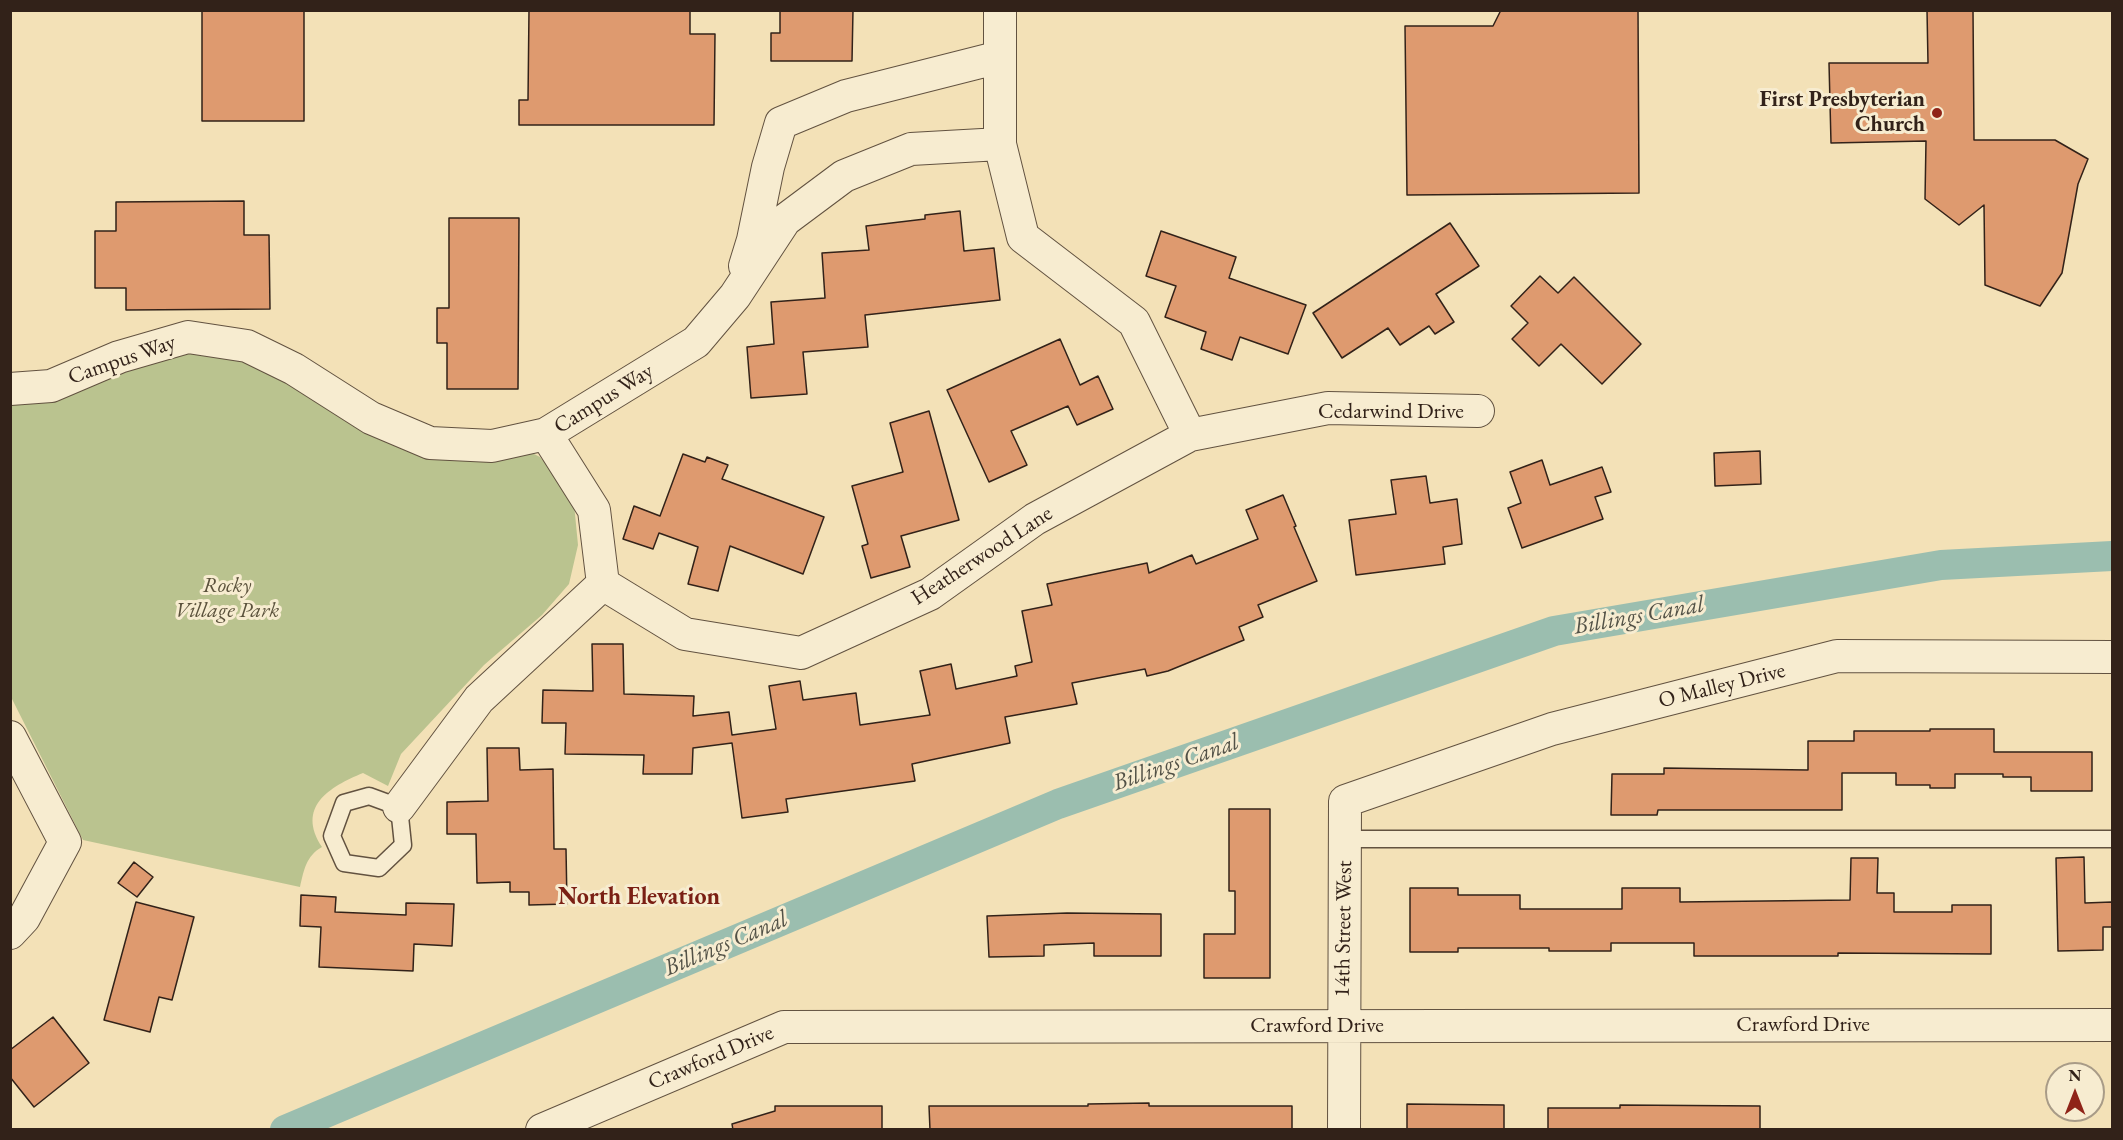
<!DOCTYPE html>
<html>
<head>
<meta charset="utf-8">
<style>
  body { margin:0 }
  #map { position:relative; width:2123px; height:1140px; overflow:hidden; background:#f3e1b7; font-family:"EB Garamond",serif }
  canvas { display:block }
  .frame { position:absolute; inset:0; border:12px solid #322219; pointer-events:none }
  .north { position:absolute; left:2045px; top:1062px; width:60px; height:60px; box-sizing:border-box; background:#f7ecd0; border:2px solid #a89b87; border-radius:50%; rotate:0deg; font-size:16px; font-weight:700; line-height:24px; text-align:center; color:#322219 }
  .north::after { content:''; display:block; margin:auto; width:21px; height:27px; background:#8f2418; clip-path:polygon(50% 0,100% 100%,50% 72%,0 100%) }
</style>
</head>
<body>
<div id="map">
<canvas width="2123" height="1140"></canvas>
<div class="frame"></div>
<div class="north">N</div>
</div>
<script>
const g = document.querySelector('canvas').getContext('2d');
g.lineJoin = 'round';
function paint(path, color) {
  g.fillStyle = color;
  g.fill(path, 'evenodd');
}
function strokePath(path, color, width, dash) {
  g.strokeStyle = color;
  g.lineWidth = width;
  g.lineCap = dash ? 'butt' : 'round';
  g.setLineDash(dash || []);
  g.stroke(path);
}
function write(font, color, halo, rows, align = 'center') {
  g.font = font + ' "EB Garamond",serif';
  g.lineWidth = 6;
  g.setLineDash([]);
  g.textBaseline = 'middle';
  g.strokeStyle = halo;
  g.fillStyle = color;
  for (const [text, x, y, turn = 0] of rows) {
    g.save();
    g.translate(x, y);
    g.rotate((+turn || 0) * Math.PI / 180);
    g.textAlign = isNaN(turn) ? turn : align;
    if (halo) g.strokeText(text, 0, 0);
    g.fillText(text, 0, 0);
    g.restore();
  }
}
const green = new Path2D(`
  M 175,353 L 213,353 L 258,365 L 317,398 L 378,439 L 431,456 L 532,453 L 540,457 L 559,480 L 574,504 L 578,545 L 569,584 L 542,615 L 484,665 L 401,754 L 388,786 L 363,773 C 329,787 296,807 322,847 C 306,856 304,870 300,887 L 83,840 L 11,697 L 11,400 Z`);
const canal = new Path2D(`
  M 285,1130 L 1058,804 L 1554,631 L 1941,565 L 2112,556`);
const building = new Path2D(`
  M 202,10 L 304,10 L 304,121 L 202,121 Z
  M 529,10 L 690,10 L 690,34 L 715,34 L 714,125 L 519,125 L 519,100 L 528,100 Z
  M 780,10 L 853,10 L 852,61 L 771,61 L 771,33 L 780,33 Z
  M 1501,10 L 1638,10 L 1639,193 L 1407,195 L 1405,26 L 1493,26 Z
  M 1927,10 L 1973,10 L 1974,140 L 2055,140 L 2088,159 L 2078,184 L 2062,273 L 2040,306 L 1985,285 L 1984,205 L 1959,225 L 1925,199 L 1926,141 L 1831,143 L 1829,63 L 1928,63 Z
  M 244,201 L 244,235 L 269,235 L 270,309 L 126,310 L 126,288 L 95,288 L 95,231 L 116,231 L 116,202 Z
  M 960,211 L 964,251 L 994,248 L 1000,300 L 865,315 L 868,347 L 803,352 L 807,394 L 751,398 L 747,347 L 774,344 L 771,302 L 825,298 L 822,253 L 869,250 L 866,226 L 925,219 L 925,215 Z
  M 449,218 L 519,218 L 518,389 L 447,389 L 447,343 L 437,343 L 437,308 L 449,308 Z
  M 1450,223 L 1479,266 L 1436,294 L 1454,322 L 1435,334 L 1429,326 L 1400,345 L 1388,328 L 1342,358 L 1313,313 Z
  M 1161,231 L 1236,257 L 1229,278 L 1306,305 L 1288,354 L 1240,337 L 1232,360 L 1201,349 L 1206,332 L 1165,317 L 1176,286 L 1146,276 Z
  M 1540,276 L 1558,293 L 1574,277 L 1641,344 L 1602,384 L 1561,344 L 1539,366 L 1512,339 L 1528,323 L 1511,306 Z
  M 1060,339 L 1080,385 L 1098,376 L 1113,409 L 1077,425 L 1068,406 L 1011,431 L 1027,465 L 989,482 L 947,390 Z
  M 929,411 L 959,520 L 901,536 L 910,567 L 871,578 L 862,546 L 868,544 L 852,486 L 903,472 L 890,423 Z
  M 1760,451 L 1761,484 L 1715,486 L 1714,453 Z
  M 683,454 L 705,462 L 707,457 L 728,465 L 722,479 L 824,517 L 803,574 L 730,546 L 718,591 L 688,584 L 698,547 L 659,533 L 653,549 L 623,539 L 634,506 L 660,516 Z
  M 1542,460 L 1550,485 L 1602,467 L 1611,492 L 1595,497 L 1603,519 L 1522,548 L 1508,508 L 1521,503 L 1510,472 Z
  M 1426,476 L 1430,503 L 1457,499 L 1462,544 L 1443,547 L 1445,564 L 1356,575 L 1349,520 L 1396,514 L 1391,480 Z
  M 1283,495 L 1296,526 L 1294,527 L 1317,581 L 1258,605 L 1263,617 L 1239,627 L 1244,640 L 1168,671 L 1147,676 L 1145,669 L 1072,683 L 1077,704 L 1005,717 L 1010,743 L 912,764 L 915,781 L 786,799 L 788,812 L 742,818 L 732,743 L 693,748 L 692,774 L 643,774 L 644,755 L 565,754 L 566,723 L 542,723 L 543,690 L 593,691 L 592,644 L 623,644 L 624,694 L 694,696 L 693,716 L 729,712 L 732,735 L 776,729 L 769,686 L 800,681 L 803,700 L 856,693 L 860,725 L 930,715 L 920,671 L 951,664 L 956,689 L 1017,676 L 1015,666 L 1032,662 L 1022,611 L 1052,605 L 1047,584 L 1147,563 L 1149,573 L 1192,555 L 1196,564 L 1258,539 L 1246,510 Z
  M 1930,729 L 1994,729 L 1994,752 L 2092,752 L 2092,791 L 2031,791 L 2031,777 L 2003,777 L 2003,774 L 1955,774 L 1955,788 L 1930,788 L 1930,785 L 1896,785 L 1896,773 L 1842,773 L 1842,810 L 1658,810 L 1657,815 L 1611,815 L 1612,774 L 1664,774 L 1664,768 L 1808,770 L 1808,741 L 1854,741 L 1854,731 L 1930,731 Z
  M 487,748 L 519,748 L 520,770 L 553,769 L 554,849 L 566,849 L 567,904 L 529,905 L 529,892 L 510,892 L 510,882 L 477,883 L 476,834 L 447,834 L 447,802 L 488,801 Z
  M 1229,809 L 1270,809 L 1270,978 L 1204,978 L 1204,934 L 1235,934 L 1235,891 L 1229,891 Z
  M 2084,857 L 2085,903 L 2112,902 L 2112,927 L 2103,927 L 2103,950 L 2058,951 L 2056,858 Z
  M 1851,858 L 1878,858 L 1877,893 L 1894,893 L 1894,912 L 1952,912 L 1952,905 L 1991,905 L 1991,954 L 1838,953 L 1838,956 L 1694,956 L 1694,943 L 1611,943 L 1611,951 L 1549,951 L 1549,948 L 1458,948 L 1458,952 L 1410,952 L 1410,888 L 1458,888 L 1458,895 L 1520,895 L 1520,909 L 1622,909 L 1622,888 L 1680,888 L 1680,902 L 1850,900 Z
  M 134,862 L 153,877 L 137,897 L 118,883 Z
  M 301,895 L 336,897 L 335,912 L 406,915 L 406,903 L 454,904 L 452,946 L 414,944 L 413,971 L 319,967 L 321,927 L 300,926 Z
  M 136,902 L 194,917 L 172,1000 L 159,997 L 150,1032 L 104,1020 Z
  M 1067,913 L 1161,914 L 1161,956 L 1094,956 L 1094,943 L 1044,945 L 1044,956 L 989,957 L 987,916 Z
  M 53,1017 L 89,1063 L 34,1107 L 10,1077 L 10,1050 Z
  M 1149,1103 L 1149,1106 L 1292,1106 L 1292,1130 L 930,1130 L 929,1106 L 1088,1106 L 1088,1104 Z
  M 1407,1104 L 1504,1105 L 1504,1130 L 1407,1130 Z
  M 1620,1105 L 1760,1106 L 1760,1130 L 1548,1130 L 1548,1108 L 1620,1108 Z
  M 775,1106 L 882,1106 L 882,1130 L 733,1130 L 732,1124 L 775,1111 Z`);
const service = new Path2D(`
  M 369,796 L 399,807 L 403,845 L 379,868 L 344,863 L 332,836 L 344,803 Z
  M 1345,839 L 2112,839`);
const minor = new Path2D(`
  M 1000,10 L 1000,144 L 1023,237 L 1134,322 L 1190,435
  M 745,266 L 753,240 L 768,167 L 781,123 L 846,96 L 1000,57
  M 10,389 L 51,386 L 119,357 L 188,337 L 247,346 L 294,369 L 371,418 L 430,443 L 492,446 L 546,434 L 696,342 L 735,296 L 785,220 L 844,176 L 911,149 L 1000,144
  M 603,584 L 685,634 L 801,653 L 930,594 L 1035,519 L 1190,435 L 1328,408 L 1478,411
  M 10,737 L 65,842 L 24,918 L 10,933
  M 399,807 L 479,699 L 603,584 L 594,510 L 546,434
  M 542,1130 L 784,1027 L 2112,1025
  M 1344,1130 L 1345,801 L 1552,729 L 1837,656 L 2112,657`);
const markers = [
  [1937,113,6,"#8f2418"]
];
const poiNames = [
  ["First Presbyterian",1925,100],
  ["Church",1925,125]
];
const streetNames = [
  ["Campus Way",122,360,-19],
  ["Campus Way",604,399,-32],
  ["Cedarwind Drive",1391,412],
  ["Heatherwood Lane",982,556,-33],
  ["O Malley Drive",1722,686,-14],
  ["14th Street West",1344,929,-89],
  ["Crawford Drive",1803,1025],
  ["Crawford Drive",1317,1026],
  ["Crawford Drive",711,1058,-23]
];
const parkNames = [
  ["Rocky",227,586],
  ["Village Park",227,611]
];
const waterNames = [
  ["Billings Canal",1639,616,-10],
  ["Billings Canal",1176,763,-19],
  ["Billings Canal",726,944,-23]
];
const neighbourhoodNames = [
  ["North Elevation",639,897]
];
paint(green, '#bac38f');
strokePath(canal, '#9bbeaf', 30);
paint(building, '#de9a6f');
strokePath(building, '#322219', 1.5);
strokePath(service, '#625240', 19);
strokePath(minor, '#625240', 34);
strokePath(service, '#f7ecd0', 16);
strokePath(minor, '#f7ecd0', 32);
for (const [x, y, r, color] of markers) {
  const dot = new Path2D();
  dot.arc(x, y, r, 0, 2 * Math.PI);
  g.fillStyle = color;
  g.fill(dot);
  strokePath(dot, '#f7ecd0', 2);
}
write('bold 22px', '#322219', '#f7ecd0', poiNames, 'right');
write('22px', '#322219', '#f7ecd0', streetNames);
write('italic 22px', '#5b523c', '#f7ecd0', parkNames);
write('italic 24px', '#525146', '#f7ecd0', waterNames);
write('bold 24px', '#7a1f14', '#f7ecd0', neighbourhoodNames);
</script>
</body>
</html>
